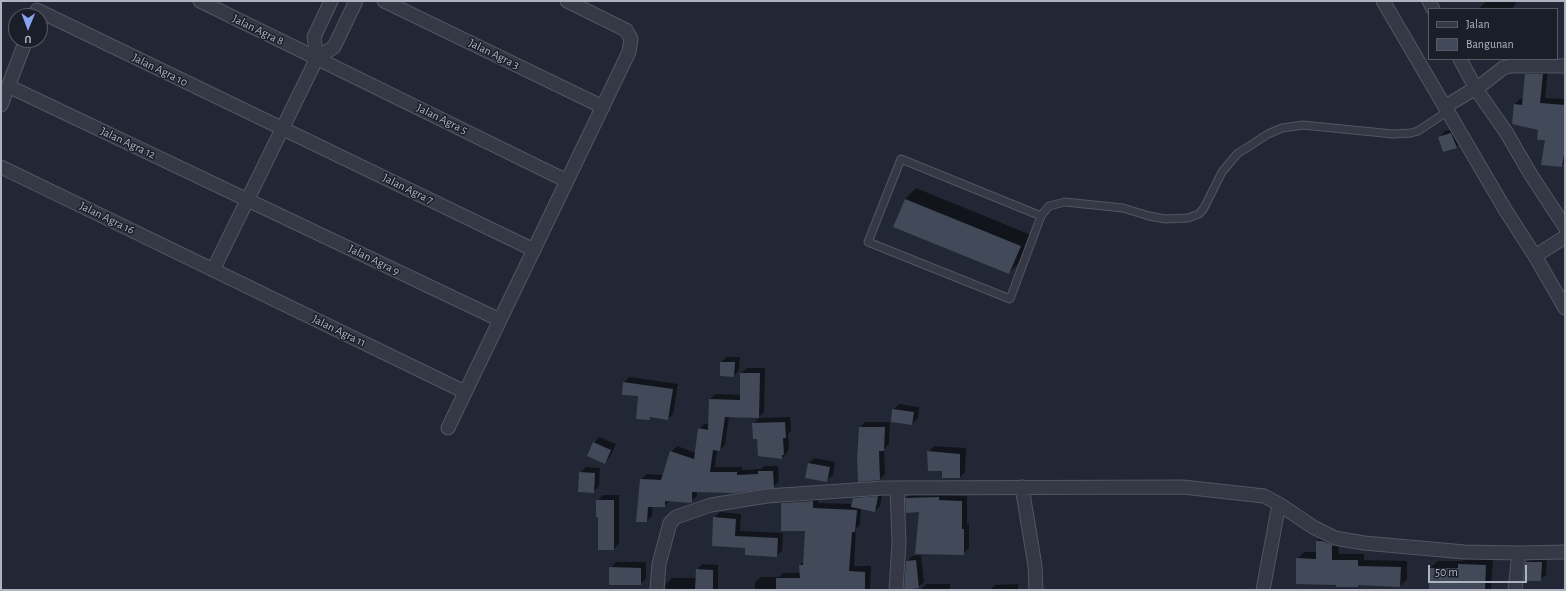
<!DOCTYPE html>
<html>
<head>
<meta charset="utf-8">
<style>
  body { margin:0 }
  #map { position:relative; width:1566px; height:591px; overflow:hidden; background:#212734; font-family:"Alegreya Sans",sans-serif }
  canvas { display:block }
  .frame { position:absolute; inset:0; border:2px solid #aeb3c2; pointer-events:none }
  .legend { position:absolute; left:1428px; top:8px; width:130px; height:52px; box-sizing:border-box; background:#1a1e29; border:1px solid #555a66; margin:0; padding:5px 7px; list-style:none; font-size:12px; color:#aeb3c2 }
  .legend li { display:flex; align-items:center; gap:8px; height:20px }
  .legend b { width:20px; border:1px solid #555a66 }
  .north { position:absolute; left:8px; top:8px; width:40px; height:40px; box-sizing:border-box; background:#1a1e29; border:1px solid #555a66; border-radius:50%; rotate:181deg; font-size:11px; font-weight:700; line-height:16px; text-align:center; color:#aeb3c2 }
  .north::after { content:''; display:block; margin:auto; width:14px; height:18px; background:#88a3ed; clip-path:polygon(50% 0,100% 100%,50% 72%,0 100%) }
  .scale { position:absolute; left:1428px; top:565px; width:99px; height:18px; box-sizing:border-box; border:2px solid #aeb3c2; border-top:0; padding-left:5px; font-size:12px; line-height:14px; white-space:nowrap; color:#aeb3c2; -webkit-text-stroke:3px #1a1e29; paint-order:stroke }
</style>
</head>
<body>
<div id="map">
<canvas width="1566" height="591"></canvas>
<div class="frame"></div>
<ul class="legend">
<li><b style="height:5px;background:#343945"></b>Jalan</li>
<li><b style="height:11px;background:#424959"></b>Bangunan</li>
</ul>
<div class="north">U</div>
<div class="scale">50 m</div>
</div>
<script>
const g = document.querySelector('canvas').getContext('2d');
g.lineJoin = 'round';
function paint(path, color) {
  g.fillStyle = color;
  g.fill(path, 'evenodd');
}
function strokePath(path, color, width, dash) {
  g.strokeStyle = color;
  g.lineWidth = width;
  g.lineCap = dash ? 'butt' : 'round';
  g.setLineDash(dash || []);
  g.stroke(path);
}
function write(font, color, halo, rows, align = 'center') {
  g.font = font + ' "Alegreya Sans",sans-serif';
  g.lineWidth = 3;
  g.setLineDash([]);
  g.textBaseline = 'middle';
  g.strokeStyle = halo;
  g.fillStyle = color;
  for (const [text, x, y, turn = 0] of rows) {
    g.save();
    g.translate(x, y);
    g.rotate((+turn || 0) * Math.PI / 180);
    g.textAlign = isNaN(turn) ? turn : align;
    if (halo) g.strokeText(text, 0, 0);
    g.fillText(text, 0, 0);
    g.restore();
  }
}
const shadow = new Path2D(`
  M 1486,1 L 1517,1 L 1512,9 L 1479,9 Z
  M 1531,69 L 1548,69 L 1545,98 L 1565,99 L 1565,163 L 1562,166 L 1539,129 L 1515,104 L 1520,99 L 1523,99 L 1526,74 Z
  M 1456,128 L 1461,141 L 1456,147 L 1440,137 L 1445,131 Z
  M 916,188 L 1031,235 L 1020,262 L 1009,273 L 894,226 L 905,199 Z
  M 727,357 L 740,357 L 739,370 L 734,376 L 721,362 Z
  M 747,368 L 765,368 L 764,412 L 759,417 L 729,417 L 725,444 L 720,450 L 717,449 L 715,467 L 742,467 L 742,470 L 761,469 L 765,466 L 778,466 L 779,481 L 773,487 L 697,491 L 697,496 L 691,501 L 670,501 L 664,506 L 653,506 L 652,516 L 647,521 L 641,479 L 647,474 L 664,475 L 671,452 L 677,446 L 696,453 L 699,429 L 704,424 L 709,424 L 710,399 L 715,394 L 741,395 L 741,373 Z
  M 630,377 L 678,384 L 673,414 L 668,419 L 652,417 L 649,419 L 639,396 L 623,394 L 624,382 Z
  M 899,404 L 919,407 L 918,418 L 912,424 L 893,410 Z
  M 790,417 L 791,431 L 788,434 L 789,448 L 787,453 L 782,458 L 758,438 L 753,424 L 759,418 Z
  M 865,422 L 890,422 L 889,444 L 884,449 L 885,474 L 880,479 L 860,427 Z
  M 599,437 L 616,444 L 610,457 L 605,462 L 594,443 Z
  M 934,446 L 966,448 L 965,472 L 960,477 L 943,470 L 928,452 Z
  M 814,458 L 835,462 L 833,475 L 827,480 L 809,463 Z
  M 586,467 L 600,468 L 599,486 L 593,492 L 580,473 Z
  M 883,491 L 880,506 L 875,511 L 861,508 L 860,525 L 856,529 L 854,566 L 871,566 L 870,590 L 755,590 L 755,582 L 761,577 L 779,577 L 783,573 L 800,573 L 800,565 L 804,561 L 806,530 L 782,503 L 788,498 L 818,496 L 818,503 L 853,504 L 854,499 L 860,493 Z
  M 944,492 L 944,495 L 967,496 L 967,524 L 969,524 L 969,548 L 963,554 L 906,498 L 912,493 Z
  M 603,495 L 619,495 L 619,543 L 614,549 L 599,516 L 597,501 Z
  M 720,512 L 741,514 L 740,531 L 783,533 L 782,551 L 776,556 L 746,547 L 714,518 Z
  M 1324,535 L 1338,539 L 1339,554 L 1364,554 L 1364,560 L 1407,561 L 1407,579 L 1400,586 L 1359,584 L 1357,586 L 1337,584 L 1297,559 L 1304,552 L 1317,552 L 1317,541 Z
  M 921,555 L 924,582 L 918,587 L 907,562 L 912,556 Z
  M 1533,556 L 1547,557 L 1546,575 L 1540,580 L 1527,562 Z
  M 1466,557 L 1493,558 L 1491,590 L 1430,590 L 1430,568 L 1438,561 L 1462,561 Z
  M 616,562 L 646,562 L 646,579 L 640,584 L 610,568 Z
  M 702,564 L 718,565 L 718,590 L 665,590 L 666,584 L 672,578 L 696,578 L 697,570 Z
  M 926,584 L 950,584 L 950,590 L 921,590 Z
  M 1018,584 L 1018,590 L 990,590 L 995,585 Z`);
const building = new Path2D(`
  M 1525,74 L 1543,74 L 1540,103 L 1565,105 L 1565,148 L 1562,167 L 1541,165 L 1545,140 L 1537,140 L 1538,130 L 1512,124 L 1514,104 L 1522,105 Z
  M 1451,133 L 1457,148 L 1443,152 L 1438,137 Z
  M 905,199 L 1021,246 L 1009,274 L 893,227 Z
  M 720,362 L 735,362 L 734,377 L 720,376 Z
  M 740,373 L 760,373 L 759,418 L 725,417 L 720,451 L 713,450 L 710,472 L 737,472 L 737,475 L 758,474 L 758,471 L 773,471 L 774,488 L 733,493 L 692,492 L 692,503 L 665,501 L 665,507 L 648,507 L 647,522 L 636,522 L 640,479 L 661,480 L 670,451 L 694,459 L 698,428 L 708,430 L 709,399 L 740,400 Z
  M 623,382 L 673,389 L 668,420 L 650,417 L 650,420 L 636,419 L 638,396 L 622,395 Z
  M 892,409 L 914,412 L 912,425 L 891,422 Z
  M 785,422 L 786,438 L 783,438 L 784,455 L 782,455 L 782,459 L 758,456 L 757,439 L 753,439 L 752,423 Z
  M 859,427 L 885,427 L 884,451 L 879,451 L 880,480 L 858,482 L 857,459 Z
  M 593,442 L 611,450 L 605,464 L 587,456 Z
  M 927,451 L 960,454 L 960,478 L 942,478 L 942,471 L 928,471 Z
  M 808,463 L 830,467 L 827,482 L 805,478 Z
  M 579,472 L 595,473 L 594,493 L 578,492 Z
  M 878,496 L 875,512 L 851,507 L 853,498 Z
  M 939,497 L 939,500 L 962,501 L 962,529 L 964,529 L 964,555 L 915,554 L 919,512 L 906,513 L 905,498 Z
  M 596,500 L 614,500 L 614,550 L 598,550 L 598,517 L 596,517 Z
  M 813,501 L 813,508 L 857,510 L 855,532 L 852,532 L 849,571 L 865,572 L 865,590 L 776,590 L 776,578 L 800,578 L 799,565 L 803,565 L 805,531 L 781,531 L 781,503 Z
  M 713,517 L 736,519 L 735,536 L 778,538 L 777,557 L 745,555 L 745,548 L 712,546 Z
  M 1316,541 L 1322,541 L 1332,545 L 1332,560 L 1358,560 L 1358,566 L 1401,567 L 1400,587 L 1358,585 L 1358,587 L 1336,587 L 1336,585 L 1296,584 L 1296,558 L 1316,559 Z
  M 916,560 L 919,588 L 904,590 L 906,561 Z
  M 1526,562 L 1542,562 L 1541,581 L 1524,581 Z
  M 1458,564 L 1486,565 L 1485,590 L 1429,590 L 1429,568 L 1458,568 Z
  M 609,567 L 641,568 L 641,585 L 609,585 Z
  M 696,569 L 713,570 L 713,590 L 695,590 Z`);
const service = new Path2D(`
  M 1041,216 L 1010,299 L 868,242 L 901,159 L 1041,216 L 1049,206 L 1065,202 L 1123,208 L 1149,216 L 1165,219 L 1188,218 L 1199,214 L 1204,208 L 1222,172 L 1237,154 L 1268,134 L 1282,128 L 1303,125 L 1393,134 L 1411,133 L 1418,131 L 1448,111`);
const minor = new Path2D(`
  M 200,1 L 567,181
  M 384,1 L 603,107
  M 1383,1 L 1506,211 L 1535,256 L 1565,308
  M 1429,1 L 1433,9
  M 37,10 L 534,250
  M 317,58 L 314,37 L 331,1
  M 1460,59 L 1476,89 L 1506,132 L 1531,175 L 1565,227
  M 8,86 L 500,320
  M 1,105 L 26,40
  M 1446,106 L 1484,83 L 1503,68 L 1511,66 L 1565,66
  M 1,167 L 465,392
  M 1535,256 L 1565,237
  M 213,270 L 317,58 L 334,47 L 356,1
  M 448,428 L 629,52 L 631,39 L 626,30 L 567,1
  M 1022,487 L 1035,566 L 1036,590
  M 657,590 L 659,564 L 670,523 L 676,517 L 711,505 L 767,496 L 884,488 L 1183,487 L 1264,496 L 1279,504 L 1313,527 L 1335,538 L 1364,543 L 1465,552 L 1519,553 L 1565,552
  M 896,590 L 899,543 L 897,488
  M 1263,590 L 1279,504
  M 1515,590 L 1519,553`);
const streetNames = [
  ["Jalan Agra 8",258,30,26],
  ["Jalan Agra 3",494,54,26],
  ["Jalan Agra 10",160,70,26],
  ["Jalan Agra 5",442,119,26],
  ["Jalan Agra 12",128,143,25],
  ["Jalan Agra 7",408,189,26],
  ["Jalan Agra 16",107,218,26],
  ["Jalan Agra 9",374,260,26],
  ["Jalan Agra 11",339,331,26]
];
paint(shadow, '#0007');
paint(building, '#424959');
strokePath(service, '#525663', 9);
strokePath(minor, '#525663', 15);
strokePath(service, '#343945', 7);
strokePath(minor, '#343945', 13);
write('12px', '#aeb3c2', '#1a1e29', streetNames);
</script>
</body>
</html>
